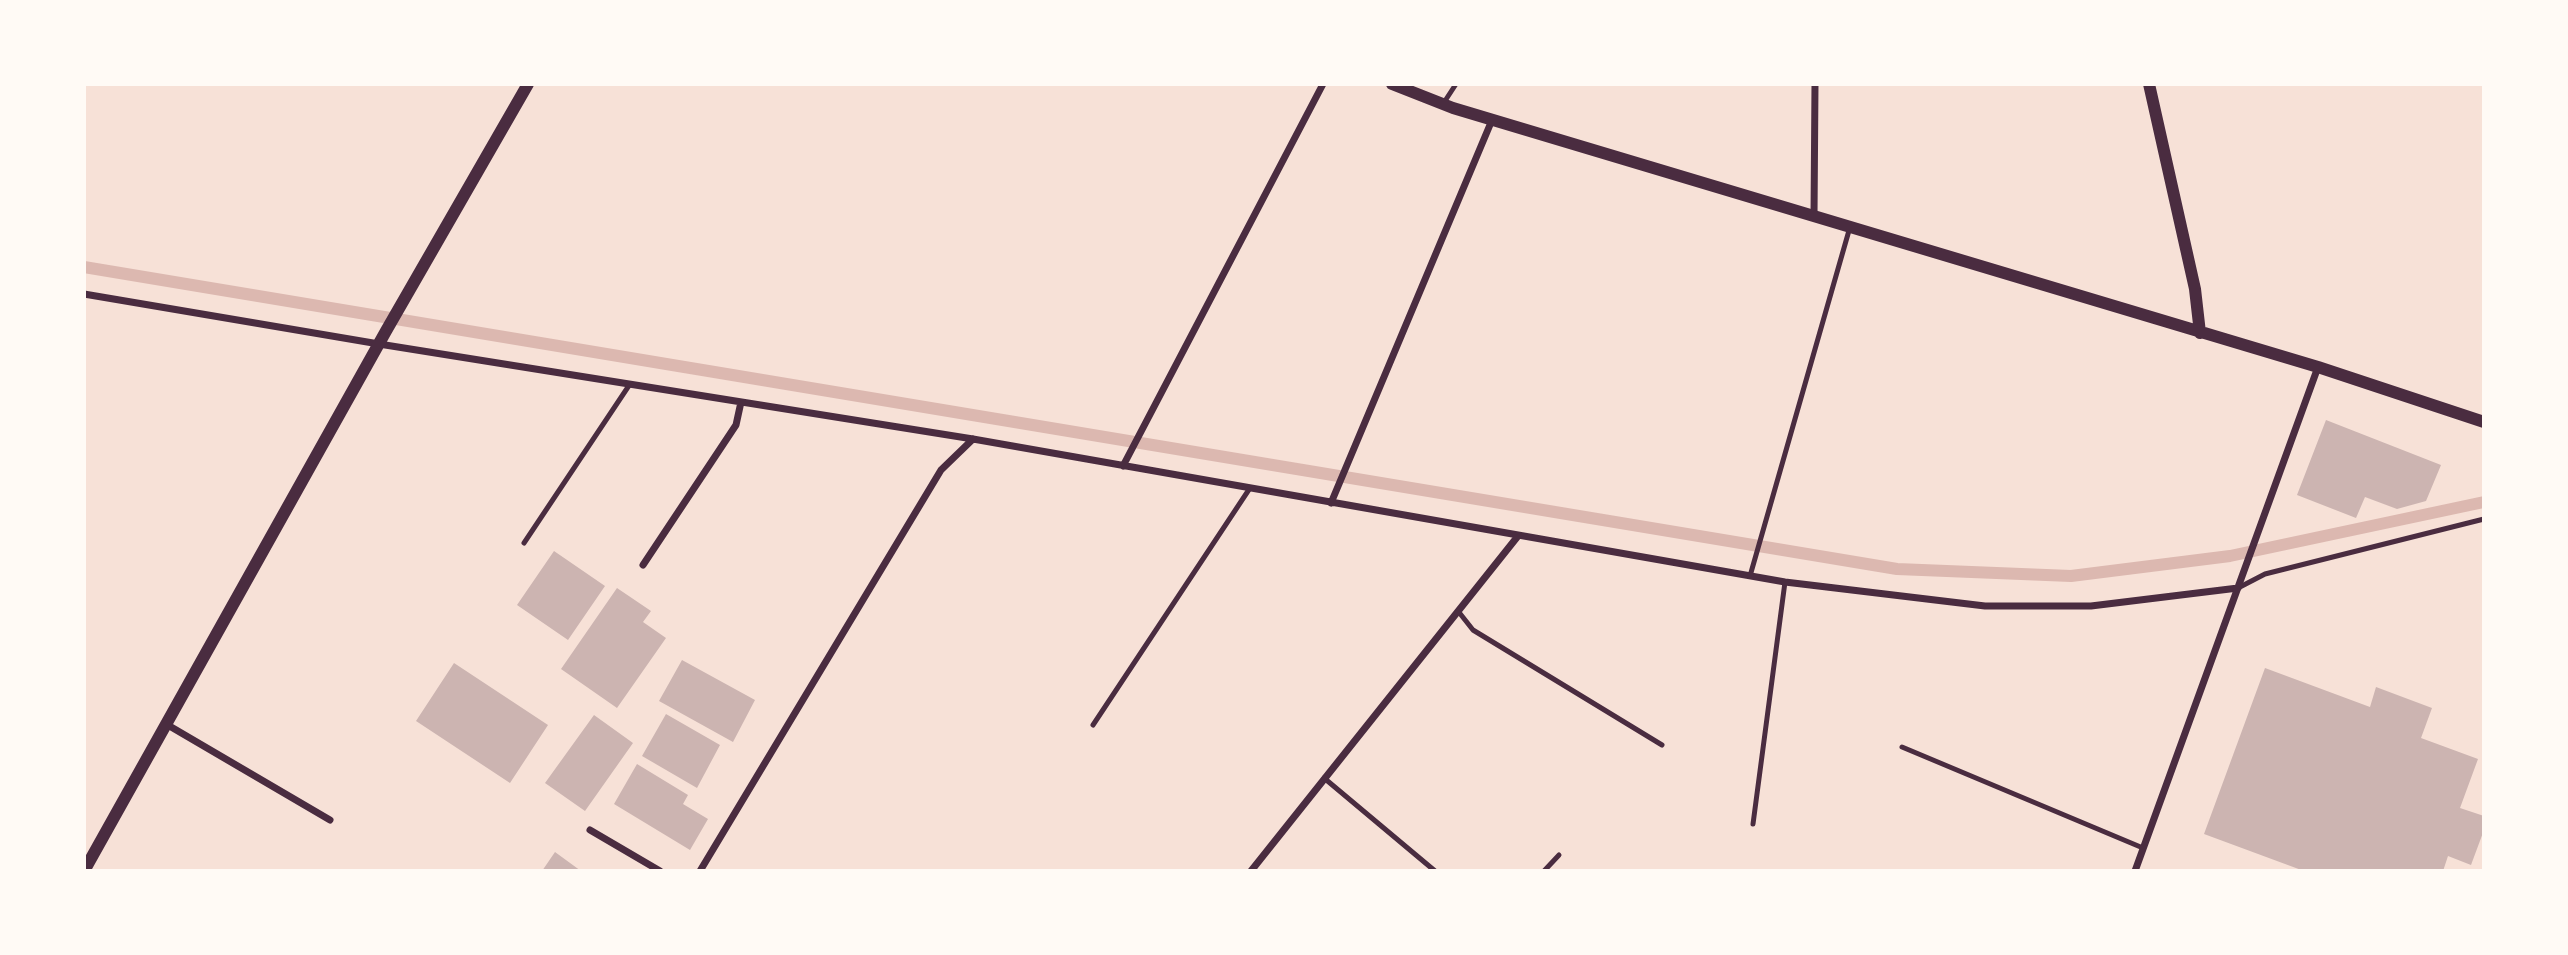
<!DOCTYPE html>
<html>
<head>
<meta charset="utf-8">
<style>
  body { margin:0 }
  #map { position:relative; width:2568px; height:955px; overflow:hidden; background:#f7e1d7; font-family:"Archivo Narrow",sans-serif }
  canvas { display:block }
  .frame { position:absolute; inset:0; border:86px solid #fffaf5; pointer-events:none }
</style>
</head>
<body>
<div id="map">
<canvas width="2568" height="955"></canvas>
<div class="frame"></div>
</div>
<script>
const g = document.querySelector('canvas').getContext('2d');
g.lineJoin = 'round';
function strokePath(path, color, width, dash) {
  g.strokeStyle = color;
  g.lineWidth = width;
  g.lineCap = dash ? 'butt' : 'round';
  g.setLineDash(dash || []);
  g.stroke(path);
}
function paint(path, color) {
  g.fillStyle = color;
  g.fill(path, 'evenodd');
}
const stream = new Path2D(`
  M 84,267 L 1897,569 L 2071,576 L 2230,556 L 2484,502`);
const building = new Path2D(`
  M 2326,420 L 2441,465 L 2426,501 L 2397,509 L 2365,497 L 2356,518 L 2297,495 Z
  M 554,551 L 605,586 L 568,640 L 517,605 Z
  M 617,588 L 651,611 L 643,622 L 666,638 L 617,708 L 561,669 Z
  M 682,660 L 755,700 L 733,742 L 659,701 Z
  M 454,663 L 548,725 L 510,783 L 416,721 Z
  M 2265,668 L 2370,707 L 2376,687 L 2432,708 L 2421,738 L 2478,759 L 2460,808 L 2484,816 L 2484,830 L 2471,865 L 2448,856 L 2443,871 L 2304,871 L 2204,834 Z
  M 666,714 L 720,745 L 697,788 L 642,756 Z
  M 594,715 L 633,743 L 585,811 L 545,783 Z
  M 637,764 L 688,795 L 683,804 L 708,819 L 690,850 L 614,804 Z
  M 555,852 L 581,871 L 542,871 Z`);
const service = new Path2D(`
  M 1443,104 L 1456,84
  M 524,543 L 630,384
  M 1750,576 L 1850,227
  M 2238,588 L 2265,574 L 2484,519
  M 1458,611 L 1473,630 L 1662,745
  M 1093,725 L 1250,488
  M 1902,747 L 2143,848
  M 1324,778 L 1435,871
  M 1753,824 L 1785,582
  M 1544,871 L 1559,855`);
const minor = new Path2D(`
  M 1814,216 L 1815,84
  M 84,294 L 379,344 L 973,439 L 1785,582 L 1985,606 L 2091,606 L 2238,588
  M 1123,466 L 1323,84
  M 1331,503 L 1492,120
  M 643,565 L 736,425 L 741,402
  M 166,724 L 330,820
  M 590,830 L 660,871
  M 700,871 L 941,470 L 973,439
  M 1251,871 L 1518,536
  M 2135,871 L 2318,367`);
const tertiary = new Path2D(`
  M 1392,84 L 1453,108 L 2318,367 L 2484,422
  M 2149,84 L 2195,289 L 2200,333
  M 84,871 L 386,331 L 528,84`);
strokePath(stream, '#dcb8b0', 12);
paint(building, '#ccb4b1');
strokePath(service, '#4a2c40', 5);
strokePath(minor, '#4a2c40', 7);
strokePath(tertiary, '#4a2c40', 12);
</script>
</body>
</html>
